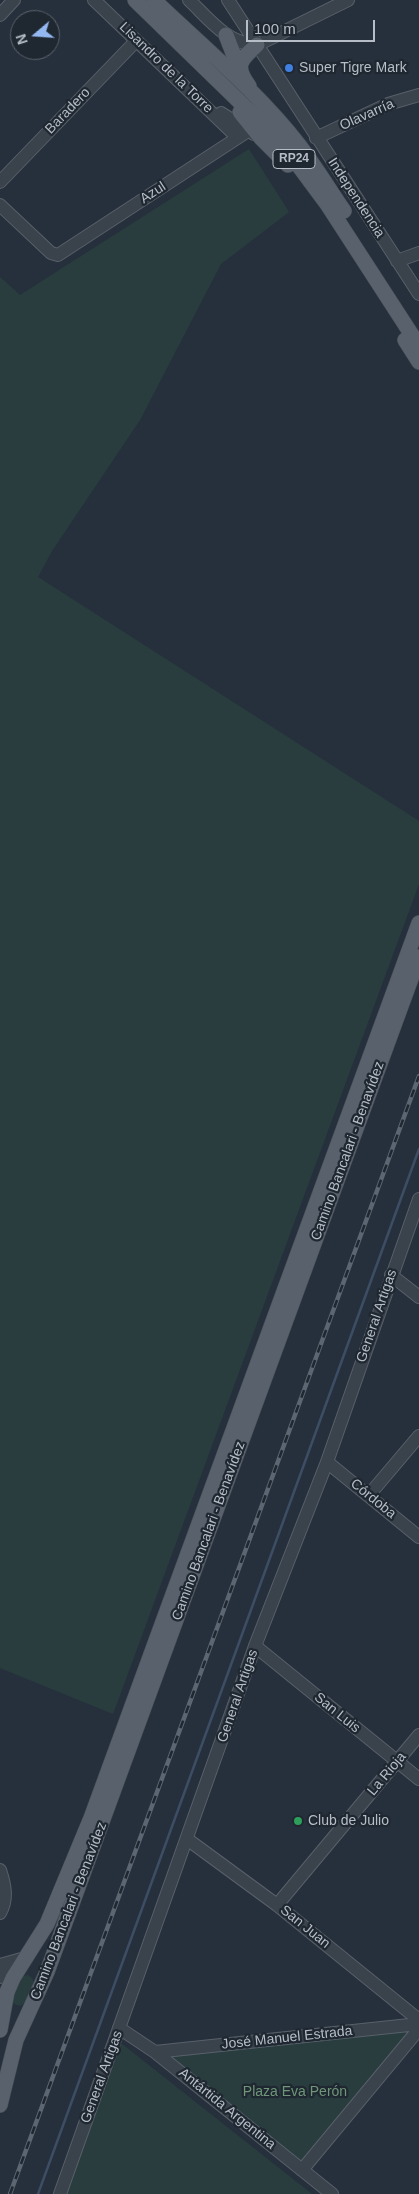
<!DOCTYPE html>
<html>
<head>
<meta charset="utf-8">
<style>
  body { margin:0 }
  #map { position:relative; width:419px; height:2194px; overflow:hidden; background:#26303c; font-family:Arial,sans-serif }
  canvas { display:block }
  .north { position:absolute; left:10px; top:10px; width:50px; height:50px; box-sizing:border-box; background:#1f2731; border:1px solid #5b636d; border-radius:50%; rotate:252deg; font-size:14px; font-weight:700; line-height:20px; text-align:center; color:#b6bdc7 }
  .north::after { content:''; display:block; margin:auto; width:18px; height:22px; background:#93b7f0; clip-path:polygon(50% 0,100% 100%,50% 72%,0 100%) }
  .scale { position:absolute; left:246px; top:20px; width:129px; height:22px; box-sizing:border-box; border:2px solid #b6bdc7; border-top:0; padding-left:6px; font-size:15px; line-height:18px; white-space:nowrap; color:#b6bdc7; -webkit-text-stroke:4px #1f2731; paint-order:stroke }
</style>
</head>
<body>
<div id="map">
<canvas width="419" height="2194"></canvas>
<div class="north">N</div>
<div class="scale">100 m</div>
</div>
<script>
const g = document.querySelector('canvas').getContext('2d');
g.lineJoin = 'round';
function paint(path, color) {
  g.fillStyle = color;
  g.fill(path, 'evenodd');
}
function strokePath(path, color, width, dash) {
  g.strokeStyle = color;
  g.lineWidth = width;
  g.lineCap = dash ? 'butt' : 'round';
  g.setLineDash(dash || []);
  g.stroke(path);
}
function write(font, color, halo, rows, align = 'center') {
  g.font = font + ' Arial,sans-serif';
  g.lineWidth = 4.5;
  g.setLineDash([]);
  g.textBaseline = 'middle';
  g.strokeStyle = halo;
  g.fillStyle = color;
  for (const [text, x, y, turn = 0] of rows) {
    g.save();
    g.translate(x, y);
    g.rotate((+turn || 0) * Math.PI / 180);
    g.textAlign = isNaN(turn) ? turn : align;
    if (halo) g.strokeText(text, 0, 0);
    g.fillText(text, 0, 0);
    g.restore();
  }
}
const green = new Path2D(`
  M 249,149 L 289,212 L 221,264 L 140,420 L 52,551 L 38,577 L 419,821 L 419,884 L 113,1714 L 0,1668 L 0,277 L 20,295 Z
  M 28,1975 L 32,1978 L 34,1983 C 31,1990 26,2011 15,2004 C 12,2003 11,2001 11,1998 C 11,1991 19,1982 23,1976 Z
  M 419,2024 L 302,2170 L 155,2052 Z
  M 112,2036 L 312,2194 L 58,2194 Z`);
const stream = new Path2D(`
  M 38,2194 L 419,1149`);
const minor = new Path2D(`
  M 94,0 L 237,137
  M 189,0 C 209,19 227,44 257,45 L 348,0
  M 228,0 L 419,294
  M 0,15 L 14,0
  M 221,113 L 254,134
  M 316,138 L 388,104 L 419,95
  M 0,182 L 136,41
  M 0,205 L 51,253 L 58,255 L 248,131
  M 397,261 L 419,253
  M 391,1275 L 419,1297
  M 327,1462 L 419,1537
  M 369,1495 L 419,1436
  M 255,1646 L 419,1779
  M 187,1839 L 277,1905 L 419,2020
  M 0,1870 C 5,1885 8,1899 0,1913
  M 277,1905 L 419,1735
  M 0,1965 L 25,1958
  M 0,1977 L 20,1967
  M 119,2028 L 155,2052 L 332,2194
  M 155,2052 L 419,2024
  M 302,2170 L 419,2029
  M 60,2194 L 255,1646 L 327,1462 L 419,1199`);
const major = new Path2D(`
  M 135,0 L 281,142 L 327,204 L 419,346
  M 154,0 C 202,46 258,92 299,145 C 315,166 329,189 344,211
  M 226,35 L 240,71
  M 249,86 C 234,66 240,60 257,45
  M 240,112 L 261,138 L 288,165
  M 405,340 L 419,362
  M 0,2030 L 7,1992 L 13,1978 L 47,1924 L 91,1818 L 419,923
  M 0,2105 L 16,2040 L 47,1972 L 419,957`);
const rail = new Path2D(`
  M 10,2194 L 419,1076`);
const markers = [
  [289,68,5,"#3f7fe0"],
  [298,1821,5,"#2e9e5b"]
];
const shields = [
  [294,159,42]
];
const shieldNames = [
  ["RP24",294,159]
];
const streetNames = [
  ["Lisandro de la Torre",166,68,44],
  ["Baradero",68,111,-46],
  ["Olavarría",367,115,-24],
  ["Azul",153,193,-33],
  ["Independencia",356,198,57],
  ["Camino Bancalari - Benavídez",348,1151,-70],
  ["General Artigas",377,1316,-71],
  ["Córdoba",373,1499,39],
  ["Camino Bancalari - Benavídez",209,1531,-70],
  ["General Artigas",238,1696,-71],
  ["San Luis",337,1713,39],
  ["La Rioja",387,1774,-50],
  ["Camino Bancalari - Benavídez",69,1911,-69],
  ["San Juan",305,1927,39],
  ["José Manuel Estrada",287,2038,-6],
  ["General Artigas",102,2077,-70],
  ["Antártida Argentina",227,2109,39]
];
const poiNames = [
  ["Super Tigre Mark",299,68],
  ["Club de Julio",308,1821]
];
const parkNames = [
  ["Plaza Eva Perón",295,2092]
];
paint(green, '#293d3e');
strokePath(stream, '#3d4d64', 2.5);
strokePath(minor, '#58606a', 14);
strokePath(major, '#434b55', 16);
strokePath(minor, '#3a424c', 12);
strokePath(major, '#58616c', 15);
strokePath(rail, '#5c6673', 4.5);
strokePath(rail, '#1f2731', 2.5, [8]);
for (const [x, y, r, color] of markers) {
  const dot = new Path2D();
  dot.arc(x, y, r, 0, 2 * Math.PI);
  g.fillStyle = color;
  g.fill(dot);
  strokePath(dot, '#1f2731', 2);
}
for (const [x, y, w] of shields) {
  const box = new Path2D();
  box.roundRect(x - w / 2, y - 9.5, w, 19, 4);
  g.fillStyle = '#1f2731';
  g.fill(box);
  strokePath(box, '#b6bdc7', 1);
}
write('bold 12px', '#b6bdc7', null, shieldNames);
write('14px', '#b6bdc7', '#1f2731', streetNames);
write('14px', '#b6bdc7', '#1f2731', poiNames, 'left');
write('14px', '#6f9678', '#1f2731', parkNames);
</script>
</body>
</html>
